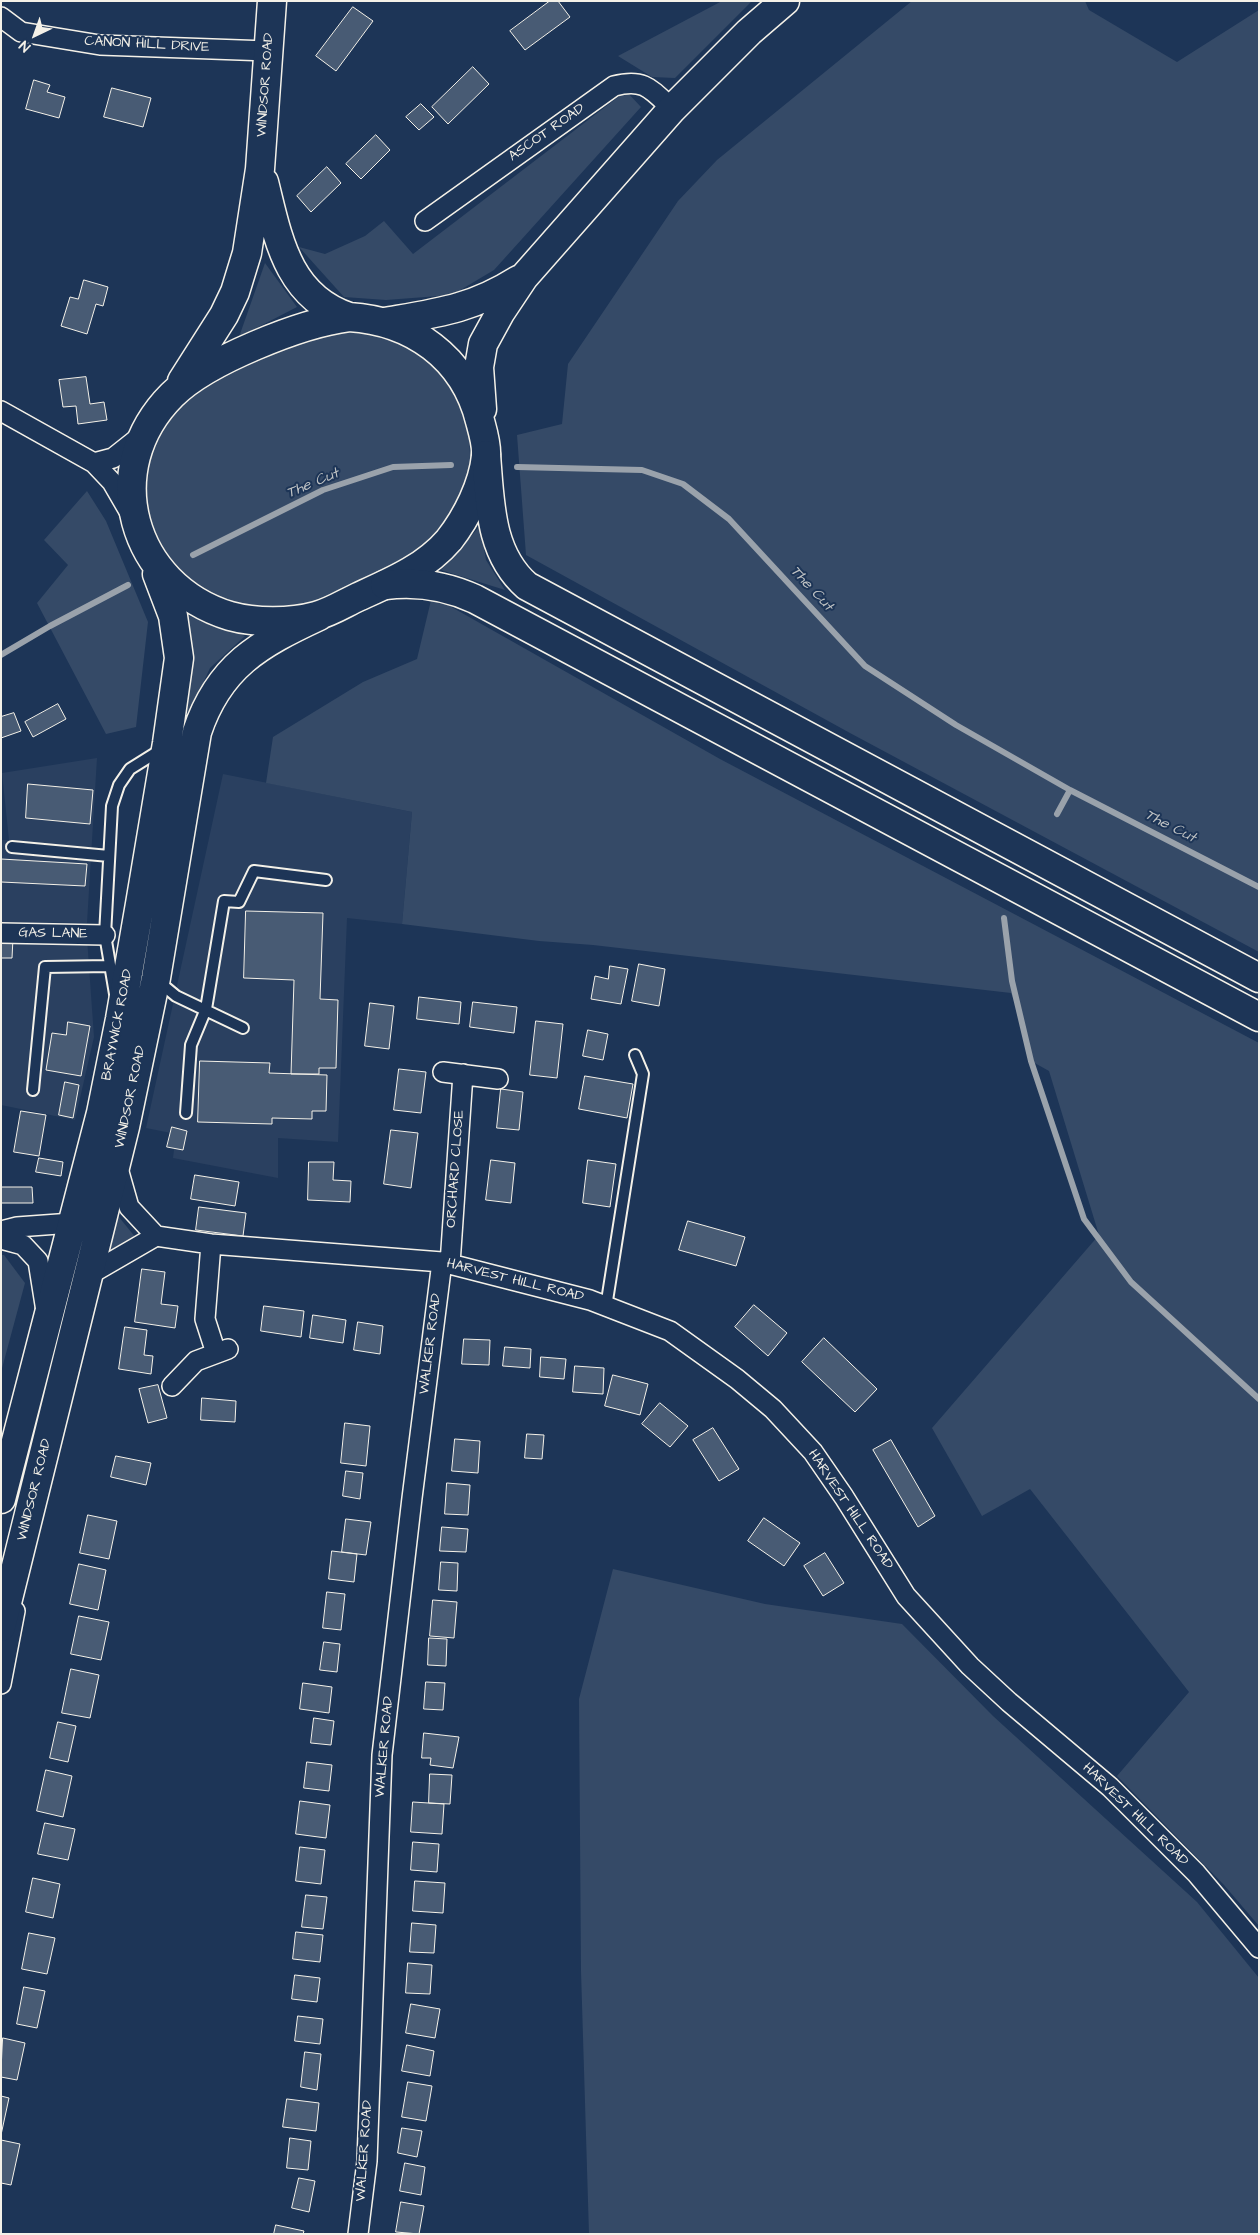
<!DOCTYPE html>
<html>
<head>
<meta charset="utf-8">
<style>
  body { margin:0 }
  #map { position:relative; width:1260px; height:2235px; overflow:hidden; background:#1d3557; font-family:"Architects Daughter",sans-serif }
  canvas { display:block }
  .frame { position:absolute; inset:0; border:2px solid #f4f1e8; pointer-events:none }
  .north { position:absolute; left:10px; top:10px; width:50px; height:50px; -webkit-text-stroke:4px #1d3557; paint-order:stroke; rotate:222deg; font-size:14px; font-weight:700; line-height:20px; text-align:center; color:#f4f1e8 }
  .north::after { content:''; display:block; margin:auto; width:18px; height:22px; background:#f4f1e8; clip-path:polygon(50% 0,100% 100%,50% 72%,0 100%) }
</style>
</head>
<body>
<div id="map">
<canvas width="1260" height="2235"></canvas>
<div class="frame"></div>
<div class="north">N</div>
</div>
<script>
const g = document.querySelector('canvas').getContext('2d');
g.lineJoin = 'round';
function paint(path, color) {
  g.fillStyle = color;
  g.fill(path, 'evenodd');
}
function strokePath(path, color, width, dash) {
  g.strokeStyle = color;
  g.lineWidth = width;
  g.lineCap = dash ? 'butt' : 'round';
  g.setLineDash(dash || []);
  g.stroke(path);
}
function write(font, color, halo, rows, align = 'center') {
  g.font = font + ' "Architects Daughter",sans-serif';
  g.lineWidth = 4;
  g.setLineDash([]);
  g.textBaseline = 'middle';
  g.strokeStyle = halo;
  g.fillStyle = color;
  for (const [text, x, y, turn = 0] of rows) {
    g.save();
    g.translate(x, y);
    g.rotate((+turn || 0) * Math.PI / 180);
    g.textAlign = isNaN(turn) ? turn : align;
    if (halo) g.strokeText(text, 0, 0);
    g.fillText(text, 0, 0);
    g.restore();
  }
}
const built = new Path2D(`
  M 97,758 L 87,923 L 1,922 L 1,840 L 9,840 L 2,773 Z
  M 223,774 L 412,812 L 402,924 L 347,918 L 338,1142 L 278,1138 L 278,1178 L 173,1158 L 176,1134 L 146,1128 Z
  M 1,937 L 87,938 L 94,1037 L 75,1120 L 1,1105 Z`);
const green = new Path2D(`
  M 722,1 L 752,1 L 675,78 L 652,77 L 618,56 Z
  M 912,1 L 1085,1 L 1089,10 L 1177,62 L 1259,10 L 1259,952 L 850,733 L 526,555 L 517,435 L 562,424 L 568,364 L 678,201 L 717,160 Z
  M 626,91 L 641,107 L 494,270 L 452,295 L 386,300 L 344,297 L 299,247 L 325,254 L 365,236 L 384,221 L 413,254 Z
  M 265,263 L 297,307 L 239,337 Z
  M 363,332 C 426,343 470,390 470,455 C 470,475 466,498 454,513 C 445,525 434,540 423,549 C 401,566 372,575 347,586 C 317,600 287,614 252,611 C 243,610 231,603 222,599 C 145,568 121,470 179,408 C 201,384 301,338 334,333 C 344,332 353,332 363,332 Z
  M 87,491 L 106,521 L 148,622 L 136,727 L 106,734 L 37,603 L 68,565 L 44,540 Z
  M 480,526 L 486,560 L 505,590 L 441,570 Z
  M 432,596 L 720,759 L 1259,1043 L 1259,1926 L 1224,1885 L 1117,1776 L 1189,1692 L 1030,1489 L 982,1516 L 932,1428 L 1099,1235 L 1049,1071 L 1031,1061 L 1022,1022 L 1011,993 L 593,945 L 539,941 L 402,924 L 412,812 L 266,783 L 273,737 L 363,682 L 417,659 Z
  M 184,614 L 245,636 L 210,668 L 178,738 Z
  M 114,1211 L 136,1238 L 104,1253 Z
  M 1,1255 L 4,1255 L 25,1283 L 1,1372 Z
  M 613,1569 L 765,1604 L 902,1624 L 993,1716 L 1197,1902 L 1259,1978 L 1259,2234 L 589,2234 L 581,1971 L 579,1699 Z`);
const stream = new Path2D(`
  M 517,467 L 642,470 L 683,484 L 729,519 L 865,666 L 956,725 L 1070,790 L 1259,887
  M 193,555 L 323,490 L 393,467 L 451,465
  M 1,655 L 50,626 L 128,585
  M 1057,814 L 1070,790
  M 1004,918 L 1012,981 L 1031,1061 L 1084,1219 L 1131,1282 L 1259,1399`);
const building = new Path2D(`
  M 550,1 L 558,1 L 570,17 L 525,50 L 510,31 Z
  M 353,7 L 373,21 L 336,71 L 316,56 Z
  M 473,67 L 489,84 L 448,124 L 432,107 Z
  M 34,80 L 50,85 L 47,92 L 65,97 L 59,118 L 26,109 Z
  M 112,88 L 151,98 L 143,127 L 104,117 Z
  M 421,104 L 434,117 L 419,130 L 406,117 Z
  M 376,135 L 390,150 L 361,179 L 346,164 Z
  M 327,167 L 341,183 L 311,212 L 297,196 Z
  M 84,280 L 108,287 L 103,306 L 96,304 L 87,334 L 61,326 L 70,297 L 78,299 Z
  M 86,377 L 90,404 L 104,402 L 107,420 L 78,424 L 76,406 L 63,407 L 59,380 Z
  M 58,704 L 66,719 L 33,737 L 25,722 Z
  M 14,713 L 21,731 L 1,738 L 1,717 Z
  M 28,784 L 93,790 L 90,824 L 26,818 Z
  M 1,859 L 87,864 L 85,886 L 1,882 Z
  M 246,911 L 323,913 L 320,999 L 338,1000 L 336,1068 L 319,1068 L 319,1074 L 291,1074 L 294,980 L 244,978 Z
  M 1,938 L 13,938 L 12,958 L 1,958 Z
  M 639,964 L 665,969 L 659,1006 L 632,1001 Z
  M 610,966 L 628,969 L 621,1004 L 591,999 L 595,976 L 608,979 Z
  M 419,997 L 461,1002 L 459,1024 L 417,1019 Z
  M 473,1002 L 517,1007 L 514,1033 L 470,1027 Z
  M 370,1003 L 394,1006 L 389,1049 L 365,1046 Z
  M 536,1021 L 563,1024 L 557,1078 L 530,1075 Z
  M 68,1022 L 90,1026 L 81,1076 L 46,1070 L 52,1033 L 66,1035 Z
  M 588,1030 L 608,1034 L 603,1060 L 583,1056 Z
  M 200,1061 L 270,1063 L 269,1073 L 327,1075 L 326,1111 L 312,1111 L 312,1119 L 272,1118 L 272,1124 L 198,1122 Z
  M 399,1069 L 426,1072 L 421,1113 L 394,1110 Z
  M 585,1076 L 633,1084 L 627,1118 L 579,1109 Z
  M 65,1082 L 79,1085 L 73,1118 L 59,1115 Z
  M 501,1089 L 523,1092 L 519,1130 L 497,1128 Z
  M 21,1111 L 46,1115 L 39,1156 L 14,1152 Z
  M 172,1127 L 187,1131 L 183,1150 L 167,1147 Z
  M 391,1130 L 418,1133 L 411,1188 L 384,1184 Z
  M 39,1158 L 63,1162 L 61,1176 L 36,1172 Z
  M 491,1160 L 515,1163 L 511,1203 L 486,1200 Z
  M 588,1160 L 616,1164 L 610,1207 L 583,1203 Z
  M 309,1162 L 334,1162 L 333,1180 L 351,1181 L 350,1202 L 308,1200 Z
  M 195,1175 L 239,1182 L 235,1206 L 191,1199 Z
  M 1,1187 L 32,1187 L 33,1203 L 1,1203 Z
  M 199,1207 L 246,1213 L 243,1236 L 196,1230 Z
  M 688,1221 L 745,1237 L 736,1266 L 679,1250 Z
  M 142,1269 L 165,1272 L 161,1304 L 178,1306 L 175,1328 L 135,1322 Z
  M 754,1305 L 787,1333 L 768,1356 L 735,1327 Z
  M 264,1306 L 304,1311 L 301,1337 L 261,1331 Z
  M 313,1315 L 346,1320 L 343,1343 L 310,1338 Z
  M 358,1322 L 383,1326 L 380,1354 L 354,1350 Z
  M 125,1327 L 147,1330 L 144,1355 L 153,1356 L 151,1374 L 119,1369 Z
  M 824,1338 L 877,1389 L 855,1412 L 802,1362 Z
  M 464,1339 L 490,1340 L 489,1365 L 462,1364 Z
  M 505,1347 L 531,1349 L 530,1368 L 503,1366 Z
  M 541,1357 L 566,1359 L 564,1379 L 540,1377 Z
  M 575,1366 L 604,1368 L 603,1394 L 573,1392 Z
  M 613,1375 L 648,1384 L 640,1415 L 605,1406 Z
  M 158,1385 L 167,1418 L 148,1423 L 139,1389 Z
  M 202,1398 L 236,1401 L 235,1422 L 201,1420 Z
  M 660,1403 L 688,1426 L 670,1447 L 642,1424 Z
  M 345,1423 L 370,1426 L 366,1466 L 341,1463 Z
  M 713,1428 L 739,1469 L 719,1481 L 693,1440 Z
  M 527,1434 L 544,1435 L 542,1459 L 525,1458 Z
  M 455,1439 L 480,1441 L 478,1473 L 452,1471 Z
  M 891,1440 L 935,1516 L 918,1527 L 873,1450 Z
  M 116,1456 L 151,1463 L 146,1485 L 111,1477 Z
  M 346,1471 L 363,1473 L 360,1499 L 343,1496 Z
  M 447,1483 L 470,1485 L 468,1515 L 445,1514 Z
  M 88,1515 L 117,1521 L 109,1559 L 80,1553 Z
  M 764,1518 L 800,1543 L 784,1566 L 748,1541 Z
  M 346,1519 L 371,1522 L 366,1555 L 342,1552 Z
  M 442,1527 L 468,1529 L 466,1552 L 440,1551 Z
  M 332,1551 L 357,1554 L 354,1582 L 329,1579 Z
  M 825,1553 L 844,1583 L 823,1596 L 804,1566 Z
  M 441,1562 L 458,1563 L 457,1591 L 439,1590 Z
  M 79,1564 L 106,1570 L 98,1610 L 70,1604 Z
  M 327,1592 L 345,1594 L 341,1630 L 323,1628 Z
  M 433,1600 L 457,1602 L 454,1638 L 430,1636 Z
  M 79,1616 L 109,1622 L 101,1660 L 71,1654 Z
  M 429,1638 L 447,1639 L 446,1666 L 428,1665 Z
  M 324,1642 L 340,1644 L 337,1672 L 320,1670 Z
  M 71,1669 L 99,1675 L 90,1718 L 62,1713 Z
  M 426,1682 L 445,1683 L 443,1710 L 424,1709 Z
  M 303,1683 L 332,1687 L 329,1713 L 300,1709 Z
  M 314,1718 L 334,1721 L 331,1745 L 311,1743 Z
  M 58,1722 L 76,1726 L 68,1762 L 50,1758 Z
  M 424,1733 L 459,1737 L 453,1768 L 430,1765 L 431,1758 L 422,1758 Z
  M 307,1762 L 332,1765 L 329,1791 L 304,1788 Z
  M 46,1770 L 72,1776 L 63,1817 L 37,1811 Z
  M 430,1774 L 452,1775 L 450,1804 L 429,1803 Z
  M 300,1801 L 330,1805 L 326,1838 L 296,1834 Z
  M 413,1802 L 444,1804 L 442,1834 L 411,1832 Z
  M 45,1823 L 75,1829 L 68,1860 L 38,1854 Z
  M 413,1842 L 439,1844 L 437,1872 L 411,1870 Z
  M 300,1847 L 325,1850 L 321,1884 L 296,1881 Z
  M 33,1878 L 60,1884 L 53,1918 L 26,1912 Z
  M 415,1881 L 445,1883 L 443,1913 L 413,1911 Z
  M 306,1895 L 327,1897 L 323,1929 L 302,1927 Z
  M 412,1923 L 436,1925 L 434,1953 L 410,1952 Z
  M 296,1932 L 323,1935 L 320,1962 L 293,1959 Z
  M 29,1933 L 55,1938 L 47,1974 L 22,1969 Z
  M 408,1963 L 432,1965 L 430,1994 L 406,1993 Z
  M 295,1975 L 320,1978 L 317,2002 L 292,1999 Z
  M 24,1987 L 45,1991 L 37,2028 L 17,2024 Z
  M 411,2004 L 440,2009 L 435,2038 L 406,2033 Z
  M 298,2016 L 323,2019 L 320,2044 L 295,2041 Z
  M 3,2038 L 25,2043 L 17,2080 L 1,2077 Z
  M 407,2045 L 434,2051 L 430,2076 L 402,2071 Z
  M 305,2052 L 321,2054 L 317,2090 L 301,2087 Z
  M 408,2082 L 432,2086 L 426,2121 L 402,2117 Z
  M 1,2096 L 9,2098 L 1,2135 Z
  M 287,2099 L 319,2103 L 316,2131 L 283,2127 Z
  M 402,2128 L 422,2131 L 417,2157 L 398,2153 Z
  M 290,2138 L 311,2141 L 308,2170 L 287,2168 Z
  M 1,2140 L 20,2144 L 11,2185 L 1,2183 Z
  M 405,2163 L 425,2167 L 421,2195 L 400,2191 Z
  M 299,2178 L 315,2181 L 309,2212 L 292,2208 Z
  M 401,2202 L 424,2206 L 419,2234 L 396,2232 Z
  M 276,2225 L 304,2231 L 303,2234 L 274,2234 Z`);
const lane = new Path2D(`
  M 12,847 L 109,856
  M 158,981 L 176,996 L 243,1028
  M 115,994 L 105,935 L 112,806 L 119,785 L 130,769 L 162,749
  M 33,1090 L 45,967 L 109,966
  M 186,1113 L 191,1045 L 206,1009 L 224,901 L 239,902 L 254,871 L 326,880
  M 606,1307 L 643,1074 L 635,1055`);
const street = new Path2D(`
  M 1,17 L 21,32 L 100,45 L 268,51
  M 425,221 L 614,86 C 644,78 651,89 672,109
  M 1,411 L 94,463 L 112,482 L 130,513
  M 94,463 L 113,458 L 142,435
  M 1,933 L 105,935
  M 443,1072 L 498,1079
  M 117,1165 L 129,1207 L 156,1236
  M 1,1231 L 17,1227 L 72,1223
  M 1,1239 L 23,1245 L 38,1261 L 46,1311
  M 211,1244 L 205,1319 L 216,1353
  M 450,1264 L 463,1074
  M 87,1276 L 156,1236 L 211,1244 L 442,1262 L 590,1300 L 670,1331 L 737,1379 L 773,1409 L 813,1452 L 844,1497 L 906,1596 L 970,1666 L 1009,1702 L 1110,1787 L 1196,1873 L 1259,1948
  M 172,1386 L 196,1361 L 228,1349
  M 1,1684 L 15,1611
  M 358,2234 L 367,2161 L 382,1755 L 412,1498 L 442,1262`);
const primary = new Path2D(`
  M 264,182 C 278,238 287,296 349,317
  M 349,317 C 412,321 464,357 480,421 C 483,432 487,445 486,456 C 483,485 467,517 449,540 C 425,568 391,582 358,597 C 345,603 331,612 316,616 C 291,623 255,623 230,616 C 131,586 98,469 172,395 C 206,361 301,323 349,317 Z
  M 385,322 C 437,313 472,309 518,280
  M 182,381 L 224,315 L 235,292 L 247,253 L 260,169 L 272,1
  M 482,409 L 479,367 L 483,344 L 500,313 L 524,277 L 672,109 L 749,32 L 785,1
  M 1,1499 L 101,1113 L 120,1019 L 140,904 L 167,743 L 179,658 L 173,616 L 157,574
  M 1,1627 L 125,1127 L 156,978 L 197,732 C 219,666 259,644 319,616`);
const highway = new Path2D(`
  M 486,455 C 490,501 489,553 527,586 L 1259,978
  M 385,585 C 417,581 445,585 475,599 L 1259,1017`);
const streetNames = [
  ["CANON HILL DRIVE",147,45,3],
  ["WINDSOR ROAD",266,85,-86],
  ["ASCOT ROAD",547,133,-35],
  ["GAS LANE",53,934,1],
  ["BRAYWICK ROAD",118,1025,-79],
  ["WINDSOR ROAD",131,1097,-78],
  ["ORCHARD CLOSE",456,1169,-86],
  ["HARVEST HILL ROAD",515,1281,14],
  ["WALKER ROAD",431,1344,-83],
  ["WINDSOR ROAD",35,1490,-76],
  ["HARVEST HILL ROAD",850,1510,56],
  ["WALKER ROAD",385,1747,-85],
  ["HARVEST HILL ROAD",1135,1815,44],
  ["WALKER ROAD",365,2151,-86]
];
const waterNames = [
  ["The Cut",313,484,-23],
  ["The Cut",811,589,47],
  ["The Cut",1170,827,27]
];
paint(built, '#2a4060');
paint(green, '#354a67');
strokePath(stream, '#9aa2ab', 6);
paint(building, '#485b74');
strokePath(building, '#f4f1e8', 1);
strokePath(lane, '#f4f1e8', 14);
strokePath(street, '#f4f1e8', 22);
strokePath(primary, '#f4f1e8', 31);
strokePath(highway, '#f4f1e8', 31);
strokePath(lane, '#1d3557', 10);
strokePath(street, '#1d3557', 19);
strokePath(primary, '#1d3557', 28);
strokePath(highway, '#1d3557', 28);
write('14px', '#f4f1e8', '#1d3557', streetNames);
write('italic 15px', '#c0c3c4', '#1d3557', waterNames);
</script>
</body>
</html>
